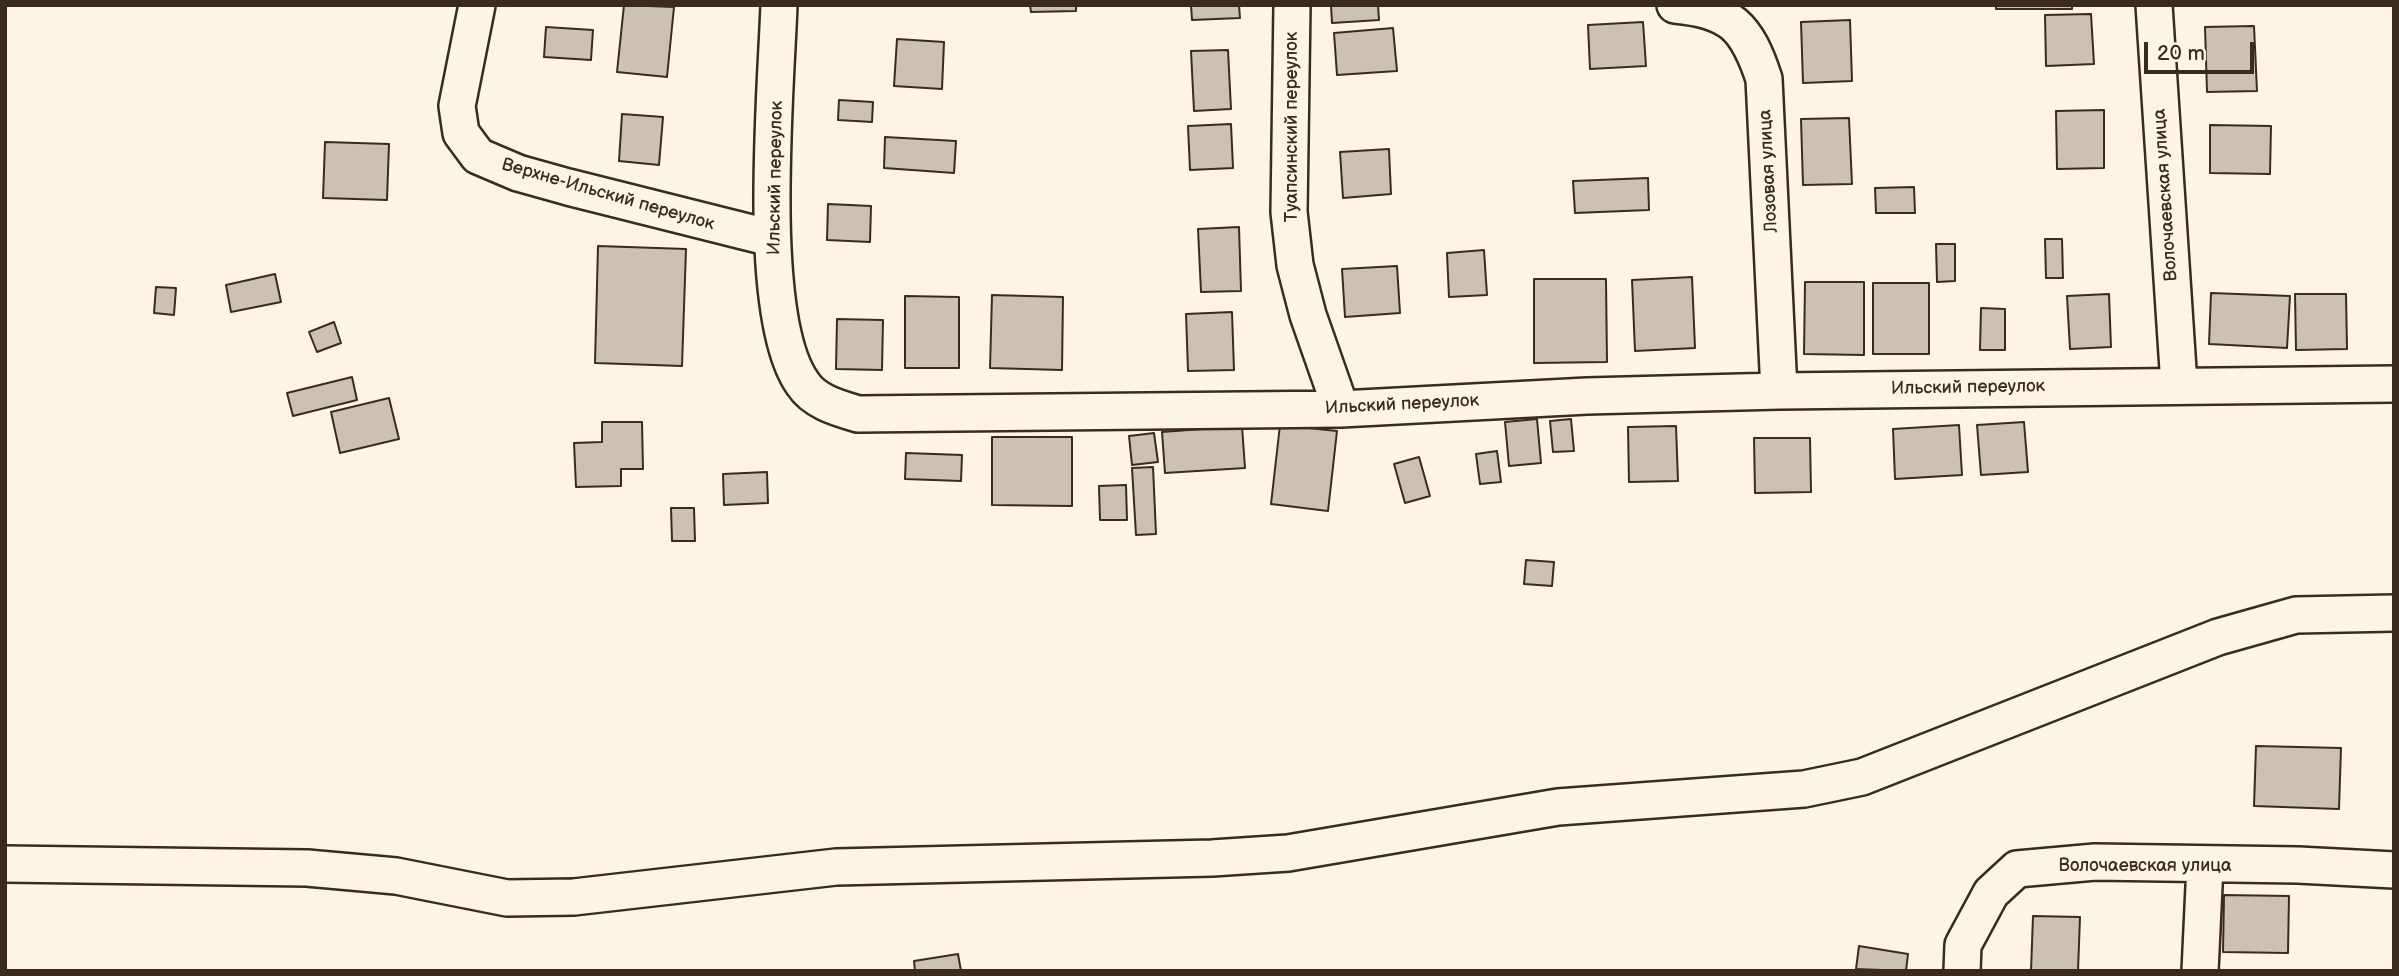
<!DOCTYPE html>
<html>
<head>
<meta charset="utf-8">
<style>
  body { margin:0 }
  #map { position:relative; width:2399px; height:976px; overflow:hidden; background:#fcf5e5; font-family:"Balsamiq Sans",sans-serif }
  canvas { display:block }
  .frame { position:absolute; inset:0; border:7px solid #3b2a1e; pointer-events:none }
  .scale { position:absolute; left:2144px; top:42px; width:110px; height:32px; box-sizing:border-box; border:4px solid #3b2a1e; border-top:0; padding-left:9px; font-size:21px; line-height:24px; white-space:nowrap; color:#3b2a1e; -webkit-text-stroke:5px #fcf5e5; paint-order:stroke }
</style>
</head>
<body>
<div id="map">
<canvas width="2399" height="976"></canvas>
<div class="frame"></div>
<div class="scale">20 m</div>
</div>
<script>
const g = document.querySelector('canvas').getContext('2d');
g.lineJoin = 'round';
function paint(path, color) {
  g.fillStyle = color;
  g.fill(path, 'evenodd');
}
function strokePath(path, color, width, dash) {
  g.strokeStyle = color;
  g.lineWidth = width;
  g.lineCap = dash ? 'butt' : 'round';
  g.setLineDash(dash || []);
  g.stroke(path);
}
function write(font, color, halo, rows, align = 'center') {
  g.font = font + ' "Balsamiq Sans",sans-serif';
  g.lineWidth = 5;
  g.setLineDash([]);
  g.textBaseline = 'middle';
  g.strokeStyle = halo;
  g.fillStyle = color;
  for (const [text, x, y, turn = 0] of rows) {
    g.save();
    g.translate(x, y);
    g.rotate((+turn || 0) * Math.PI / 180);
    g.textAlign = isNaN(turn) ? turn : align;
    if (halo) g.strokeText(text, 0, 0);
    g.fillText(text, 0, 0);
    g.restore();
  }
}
const building = new Path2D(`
  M 624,5 L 674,7 L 667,77 L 617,72 Z
  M 1030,5 L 1076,5 L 1076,11 L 1031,12 Z
  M 1191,5 L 1239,5 L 1240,18 L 1192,20 Z
  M 1331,5 L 1378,5 L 1379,20 L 1332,23 Z
  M 1996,5 L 2072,5 L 2072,9 L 1996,9 Z
  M 2091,14 L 2094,64 L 2046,66 L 2045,15 Z
  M 1850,20 L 1852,81 L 1803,83 L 1801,22 Z
  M 1643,22 L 1646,66 L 1590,69 L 1588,25 Z
  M 2254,26 L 2257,91 L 2207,92 L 2205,27 Z
  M 546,27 L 593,30 L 591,60 L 544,57 Z
  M 1393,28 L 1397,71 L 1337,75 L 1334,33 Z
  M 897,39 L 944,42 L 942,89 L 894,86 Z
  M 1228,50 L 1231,109 L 1194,111 L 1191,51 Z
  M 839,100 L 873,102 L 872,122 L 838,120 Z
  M 2104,110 L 2104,168 L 2057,169 L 2056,111 Z
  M 622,114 L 663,117 L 659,165 L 619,161 Z
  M 1849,118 L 1852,184 L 1803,185 L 1801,119 Z
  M 1231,124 L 1233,168 L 1190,170 L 1188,126 Z
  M 2210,125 L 2271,126 L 2270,174 L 2210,173 Z
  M 885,137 L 956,141 L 954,173 L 884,168 Z
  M 325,142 L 389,144 L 387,200 L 323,198 Z
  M 1389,149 L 1391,194 L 1343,198 L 1340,152 Z
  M 1648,178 L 1649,210 L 1575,213 L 1573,181 Z
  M 1914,187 L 1915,213 L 1876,213 L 1875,188 Z
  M 828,204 L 871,206 L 870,242 L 827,240 Z
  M 1239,227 L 1241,291 L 1201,292 L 1198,229 Z
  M 2045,239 L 2062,239 L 2063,278 L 2046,278 Z
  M 1936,244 L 1955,244 L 1955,281 L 1937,282 Z
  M 598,246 L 686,249 L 682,366 L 595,363 Z
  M 1484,250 L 1487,295 L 1449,297 L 1447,253 Z
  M 1397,266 L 1400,313 L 1345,317 L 1342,269 Z
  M 275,274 L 281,302 L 231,312 L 226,285 Z
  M 1692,277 L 1695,348 L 1635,351 L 1632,280 Z
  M 1534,279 L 1606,279 L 1607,362 L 1534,363 Z
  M 1805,282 L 1864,282 L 1864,355 L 1804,354 Z
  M 1873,283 L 1929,283 L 1929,354 L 1873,354 Z
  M 156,287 L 176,288 L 174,315 L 154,313 Z
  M 2211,293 L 2290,296 L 2287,348 L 2209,344 Z
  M 2109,294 L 2111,347 L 2070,349 L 2067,296 Z
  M 2295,294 L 2346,294 L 2347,349 L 2296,350 Z
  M 992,295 L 1063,297 L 1062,370 L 990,368 Z
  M 905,296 L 959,297 L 959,368 L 905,368 Z
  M 1981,308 L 2005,309 L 2005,350 L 1980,350 Z
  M 1232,312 L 1234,370 L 1188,371 L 1186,314 Z
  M 837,319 L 883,320 L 882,370 L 836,369 Z
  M 334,322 L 341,343 L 317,352 L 309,332 Z
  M 352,377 L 357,400 L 293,416 L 287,393 Z
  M 389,398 L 399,439 L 340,453 L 331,412 Z
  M 1537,419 L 1541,463 L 1509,466 L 1505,422 Z
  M 1571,419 L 1574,451 L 1553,452 L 1550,421 Z
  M 602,422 L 642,422 L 643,469 L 621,469 L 621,486 L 576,487 L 574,443 L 602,442 Z
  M 2024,422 L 2028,472 L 1981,475 L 1977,425 Z
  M 1280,425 L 1337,431 L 1328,511 L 1271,504 Z
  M 1959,425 L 1962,475 L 1895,479 L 1893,429 Z
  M 1242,426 L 1245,468 L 1165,473 L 1162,432 Z
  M 1676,426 L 1678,481 L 1629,482 L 1628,427 Z
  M 1154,433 L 1158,462 L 1132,465 L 1129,436 Z
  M 992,437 L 1072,437 L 1072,506 L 992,505 Z
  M 1754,438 L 1810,438 L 1811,492 L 1755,493 Z
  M 1497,451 L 1501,482 L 1480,484 L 1476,454 Z
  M 906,453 L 962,455 L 961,481 L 905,479 Z
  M 1419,457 L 1430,496 L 1405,503 L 1394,464 Z
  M 1153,467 L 1156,534 L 1136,535 L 1132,468 Z
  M 767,472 L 768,503 L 724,505 L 723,474 Z
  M 1126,485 L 1127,520 L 1100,520 L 1099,486 Z
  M 671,508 L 694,508 L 695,541 L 672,541 Z
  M 1526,560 L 1554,562 L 1552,586 L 1524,584 Z
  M 2256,746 L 2341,748 L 2339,809 L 2254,806 Z
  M 2224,895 L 2289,896 L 2288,953 L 2223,952 Z
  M 2033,916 L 2080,917 L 2078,971 L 2031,971 Z
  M 1859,946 L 1908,954 L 1906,971 L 1856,969 Z
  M 958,954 L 961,971 L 915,971 L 914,961 Z`);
const street = new Path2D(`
  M 477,5 L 457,106 L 461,133 L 478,156 L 518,173 L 568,187 L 771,238
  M 779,5 C 776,91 755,318 803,384 C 815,402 838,408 858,414 L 1341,409 L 1587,396 L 1779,391 L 2394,384
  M 1292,5 L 1289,212 L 1295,265 L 1308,315 L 1341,409
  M 1675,5 C 1731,10 1747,27 1764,79 L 1779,391
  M 2154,5 L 2179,385
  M 5,864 L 307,868 L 396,876 L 507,898 L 574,897 L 836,867 L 1212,858 L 1288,853 L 1558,807 L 1804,789 L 1862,777 L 2218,637 L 2296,615 L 2394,613
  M 1962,971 L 1963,945 L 1991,893 L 2017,869 L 2095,862 L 2298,865 L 2394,870
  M 2200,971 L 2205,865`);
const streetNames = [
  ["Туапсинский переулок",1292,127,-90],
  ["Лозовая улица",1769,171,-93],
  ["Ильский переулок",776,178,-89],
  ["Верхне-Ильский переулок",608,195,16],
  ["Волочаевская улица",2166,195,-94],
  ["Ильский переулок",1968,388,-1],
  ["Ильский переулок",1402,405,-3],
  ["Волочаевская улица",2145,866]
];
paint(building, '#ccc2b3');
strokePath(building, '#3b2a1e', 2);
strokePath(street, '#3b2a1e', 40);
strokePath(street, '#fcf5e5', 35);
write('18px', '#3b2a1e', '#fcf5e5', streetNames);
</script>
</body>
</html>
